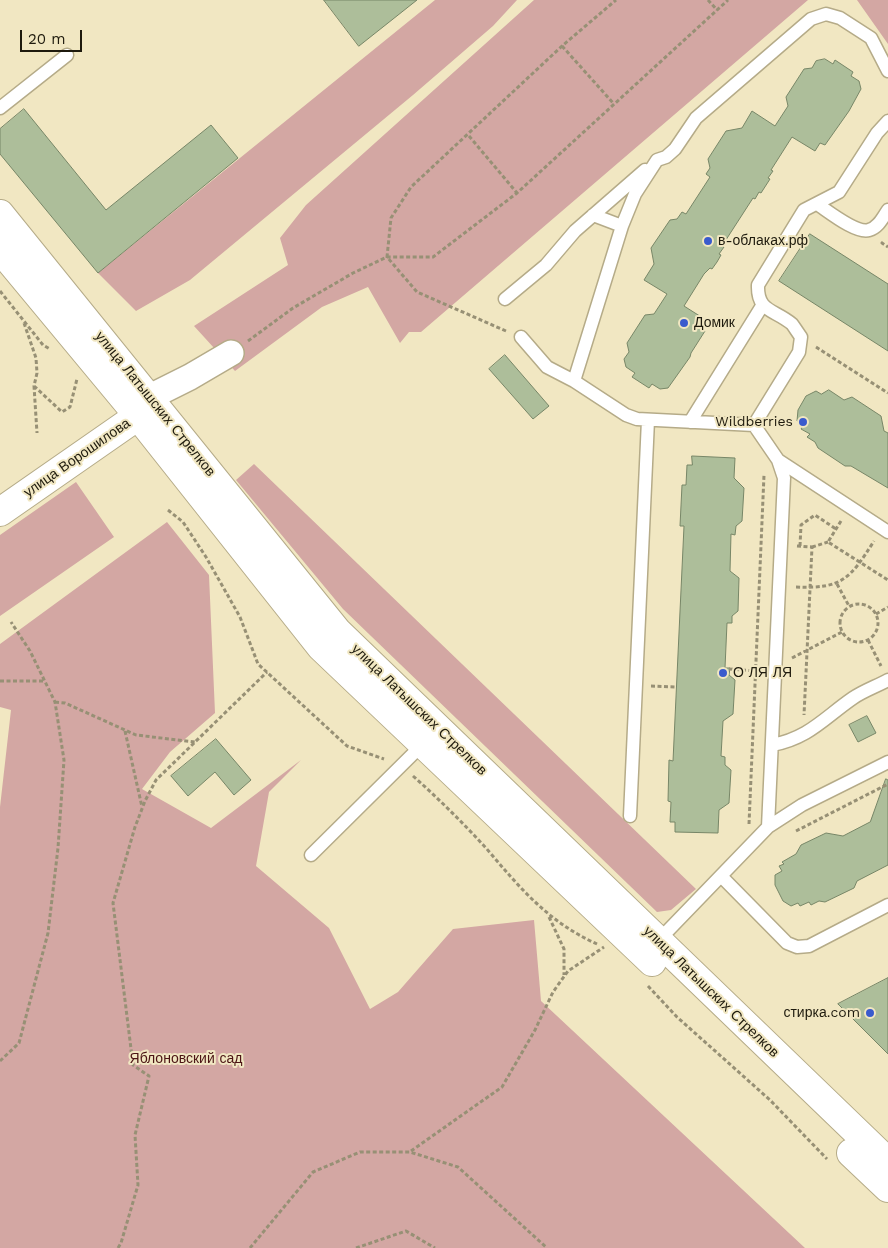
<!DOCTYPE html>
<html>
<head>
<meta charset="utf-8">
<style>
  body { margin:0 }
  #map { position:relative; width:888px; height:1248px; overflow:hidden; background:#f1e7c2; font-family:"Work Sans",sans-serif }
  canvas { display:block }
  .scale { position:absolute; left:20px; top:30px; width:62px; height:22px; box-sizing:border-box; border:2px solid #1e1a0d; border-top:0; padding-left:6px; font-size:15px; line-height:18px; white-space:nowrap; color:#1e1a0d; -webkit-text-stroke:4px #f1e7c2; paint-order:stroke }
</style>
</head>
<body>
<div id="map">
<canvas width="888" height="1248"></canvas>
<div class="scale">20 m</div>
</div>
<script>
const g = document.querySelector('canvas').getContext('2d');
g.lineJoin = 'round';
function paint(path, color) {
  g.fillStyle = color;
  g.fill(path, 'evenodd');
}
function strokePath(path, color, width, dash) {
  g.strokeStyle = color;
  g.lineWidth = width;
  g.lineCap = dash ? 'butt' : 'round';
  g.setLineDash(dash || []);
  g.stroke(path);
}
function write(font, color, halo, rows, align = 'center') {
  g.font = font + ' "Work Sans",sans-serif';
  g.lineWidth = 4;
  g.setLineDash([]);
  g.textBaseline = 'middle';
  g.strokeStyle = halo;
  g.fillStyle = color;
  for (const [text, x, y, turn = 0] of rows) {
    g.save();
    g.translate(x, y);
    g.rotate((+turn || 0) * Math.PI / 180);
    g.textAlign = isNaN(turn) ? turn : align;
    if (halo) g.strokeText(text, 0, 0);
    g.fillText(text, 0, 0);
    g.restore();
  }
}
const green = new Path2D(`
  M 435,0 L 517,0 L 493,26 L 413,95 L 190,280 L 136,311 L 98,273 Z
  M 534,0 L 808,0 L 421,332 L 409,332 L 400,343 L 368,287 L 322,307 L 235,371 L 194,326 L 288,265 L 280,238 L 306,205 Z
  M 857,0 L 888,0 L 888,44 Z
  M 254,464 L 696,889 L 671,910 L 657,912 L 343,609 L 236,480 Z
  M 76,482 L 114,537 L 0,616 L 0,535 Z
  M 167,522 L 209,575 L 215,713 L 170,752 L 142,789 L 211,828 L 301,760 L 269,792 L 256,866 L 329,928 L 370,1009 L 398,992 L 453,929 L 534,920 L 541,1001 L 805,1248 L 0,1248 L 0,807 L 11,710 L 0,707 L 0,644 Z`);
const building = new Path2D(`
  M 324,0 L 417,0 L 359,46 Z
  M 825,59 L 833,64 L 835,60 L 853,72 L 851,76 L 859,81 L 861,89 L 849,111 L 825,145 L 820,143 L 815,151 L 792,137 L 771,170 L 773,171 L 768,178 L 770,179 L 761,193 L 759,192 L 755,199 L 753,198 L 722,246 L 724,247 L 719,254 L 721,255 L 717,262 L 712,269 L 710,268 L 704,274 L 684,306 L 706,320 L 701,329 L 705,331 L 691,353 L 690,357 L 668,388 L 660,389 L 652,384 L 649,388 L 632,377 L 635,373 L 626,367 L 624,359 L 629,352 L 627,343 L 645,315 L 654,314 L 667,294 L 644,280 L 654,264 L 651,248 L 670,220 L 677,219 L 682,212 L 686,214 L 710,177 L 706,174 L 710,168 L 708,159 L 726,131 L 742,128 L 752,111 L 775,126 L 788,106 L 786,97 L 804,69 L 812,68 L 816,61 Z
  M 24,109 L 106,210 L 211,125 L 238,158 L 98,273 L 0,154 L 0,129 Z
  M 810,234 L 888,284 L 888,351 L 779,281 Z
  M 505,355 L 549,406 L 533,419 L 489,369 Z
  M 829,390 L 844,400 L 852,397 L 881,416 L 884,431 L 888,433 L 888,488 L 851,466 L 845,466 L 818,448 L 815,442 L 807,437 L 810,434 L 801,429 L 803,426 L 797,421 L 798,410 L 806,396 L 816,391 L 821,394 Z
  M 692,456 L 735,458 L 734,478 L 744,488 L 742,521 L 736,526 L 735,535 L 731,534 L 730,571 L 739,578 L 738,611 L 732,616 L 732,623 L 727,623 L 725,668 L 730,668 L 729,675 L 735,680 L 733,714 L 723,721 L 721,756 L 725,757 L 725,765 L 731,770 L 729,803 L 719,810 L 718,833 L 675,832 L 675,822 L 670,822 L 671,802 L 668,801 L 669,760 L 673,761 L 684,526 L 680,526 L 682,485 L 686,485 L 687,465 L 692,465 Z
  M 867,716 L 876,733 L 858,742 L 849,725 Z
  M 216,739 L 251,780 L 234,795 L 215,772 L 188,796 L 171,776 Z
  M 886,779 L 888,780 L 888,865 L 857,881 L 854,888 L 825,902 L 819,901 L 811,905 L 809,902 L 800,906 L 798,903 L 791,906 L 783,901 L 775,885 L 775,875 L 782,871 L 779,866 L 784,864 L 782,862 L 796,854 L 801,845 L 826,833 L 843,836 L 870,822 Z
  M 888,978 L 888,1054 L 838,1004 Z`);
const path = new Path2D(`
  M 708,0 L 717,10
  M 562,46 L 614,104
  M 469,136 L 517,193
  M 883,242 L 882,243 L 888,247
  M 0,291 L 43,345 L 50,349
  M 24,323 L 36,358 L 37,373 L 34,386 L 37,433
  M 506,331 L 417,292 L 387,257 L 391,218 L 411,187 L 562,46 L 616,0
  M 248,341 L 293,308 L 353,273 L 387,257 L 433,257 L 517,193 L 728,0
  M 816,347 L 888,393
  M 34,386 L 62,412 L 70,407 L 77,379
  M 168,510 L 183,522 L 206,557 L 240,617 L 258,664 L 347,746 L 384,759
  M 841,521 L 828,542 L 888,580
  M 797,546 L 812,547 L 804,715
  M 800,546 L 801,525 L 815,515 L 836,529
  M 812,547 L 828,542
  M 837,584 L 849,606
  M 796,587 C 842,589 850,579 874,541
  M840 623a19 19 0 1 1 38 0a19 19 0 1 1-38 0Z
  M 876,614 L 888,607
  M 868,640 L 881,666
  M 792,658 L 842,632
  M 729,669 L 756,671
  M 0,681 L 45,681
  M 651,686 L 675,687
  M 55,702 L 65,703 L 136,735 L 195,742
  M 125,731 L 142,807
  M 413,776 C 439,799 463,823 486,848 C 520,888 548,922 597,944
  M 749,824 L 764,475
  M 796,831 L 888,784
  M 549,917 L 564,949 L 564,975
  M 648,986 L 677,1017 L 770,1100 L 827,1159
  M 0,1061 L 19,1043 L 48,933 L 58,848 L 64,760 L 55,702 L 30,651 L 11,622
  M 411,1151 L 502,1087 L 535,1030 L 553,992 L 568,971 L 604,947
  M 118,1248 L 121,1243 L 138,1185 L 135,1135 L 149,1076 L 133,1065 L 113,903 L 135,827 L 145,801 L 156,780 L 267,672
  M 250,1248 L 313,1172 L 360,1152 L 410,1152 L 458,1167 L 547,1248
  M 356,1248 L 406,1231 L 435,1248`);
const service = new Path2D(`
  M 0,108 L 67,55
  M 817,204 C 828,211 856,234 869,230 C 879,227 883,217 888,210
  M 593,215 L 622,226
  M 505,299 L 546,265 L 575,231 L 645,170
  M 521,337 L 547,367 L 574,381
  M 690,422 L 762,306
  M 754,425 L 637,419 L 626,415 L 574,381 L 622,226 L 635,194 L 657,160 L 666,157 L 675,149 L 696,118 L 811,19 L 826,14 L 840,18 L 871,38 L 888,71
  M 778,460 L 888,532
  M 772,745 C 809,738 824,718 853,698 C 863,691 877,686 888,680
  M 630,816 L 648,420
  M 768,827 L 784,478 L 778,460 L 754,425 L 799,352 L 801,337 C 798,333 795,328 792,324 C 774,309 757,312 758,285 L 804,210 L 839,192 L 877,133 L 888,121
  M 311,855 L 423,744
  M 721,876 L 787,943 L 797,947 L 809,946 L 888,905
  M 657,942 L 768,827 L 802,805 L 888,762`);
const minor = new Path2D(`
  M 148,398 L 190,377 L 231,353`);
const tertiary = new Path2D(`
  M 0,214 L 337,631 L 888,1162
  M 0,249 L 127,402 L 321,647 L 652,962
  M 0,512 L 138,416 L 146,401
  M 851,1153 L 888,1188`);
const markers = [
  [708,241,5,"#3a5bcd"],
  [684,323,5,"#3a5bcd"],
  [803,422,5,"#3a5bcd"],
  [723,673,5,"#3a5bcd"],
  [870,1013,5,"#3a5bcd"]
];
const poiNames = [
  ["в-облаках.рф",718,241],
  ["Домик",694,323],
  ["Wildberries",793,422,"right"],
  ["О ЛЯ ЛЯ",733,673],
  ["стирка.com",860,1013,"right"]
];
const streetNames = [
  ["улица Латышских Стрелков",155,404,51],
  ["улица Ворошилова",77,458,-35],
  ["улица Латышских Стрелков",419,710,44],
  ["улица Латышских Стрелков",711,992,44]
];
const parkNames = [
  ["Яблоновский сад",186,1059]
];
paint(green, '#d3a7a3');
paint(building, '#adbe9a');
strokePath(building, '#778667', 1);
strokePath(service, '#b5ab88', 15);
strokePath(minor, '#b5ab88', 28);
strokePath(tertiary, '#b5ab88', 30);
strokePath(path, '#979075', 3, [4, 2.5]);
strokePath(service, '#fff', 12);
strokePath(minor, '#fff', 25);
strokePath(tertiary, '#fff', 28);
for (const [x, y, r, color] of markers) {
  const dot = new Path2D();
  dot.arc(x, y, r, 0, 2 * Math.PI);
  g.fillStyle = color;
  g.fill(dot);
  strokePath(dot, '#f1e7c2', 2);
}
write('14px', '#1e1a0d', '#f1e7c2', poiNames, 'left');
write('14px', '#1e1a0d', '#f1e7c2', streetNames);
write('14px', '#4b1414', '#f1e7c2', parkNames);
</script>
</body>
</html>
